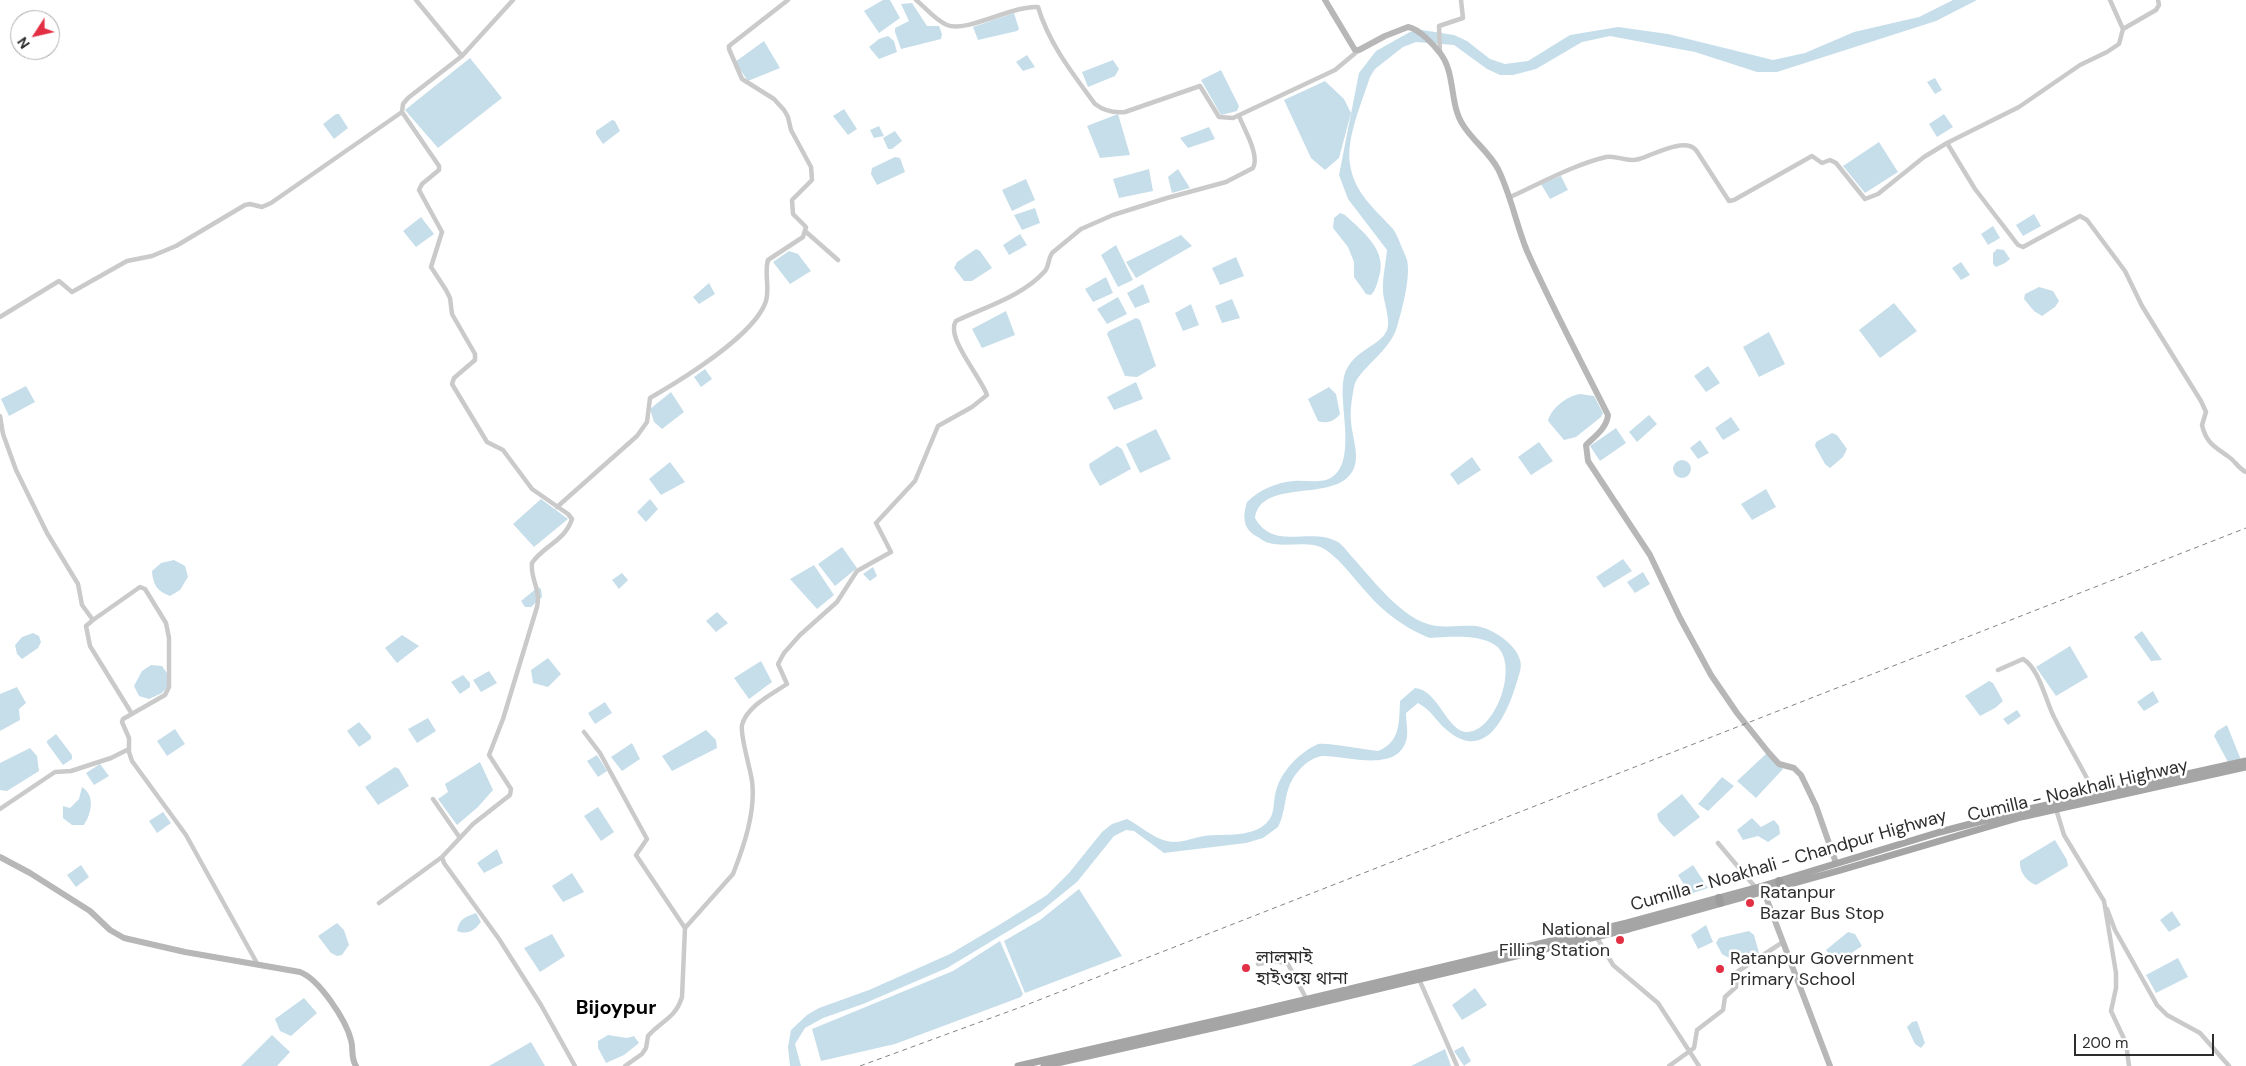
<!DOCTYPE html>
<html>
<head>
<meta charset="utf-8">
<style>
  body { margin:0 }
  #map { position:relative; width:2246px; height:1066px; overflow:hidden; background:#fff; font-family:"DM Sans",sans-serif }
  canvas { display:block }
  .north { position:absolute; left:10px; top:10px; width:50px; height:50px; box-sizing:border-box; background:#fff; border:1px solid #ababab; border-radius:50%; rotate:235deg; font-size:14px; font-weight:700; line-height:20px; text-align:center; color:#2d2d2d }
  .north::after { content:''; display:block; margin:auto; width:18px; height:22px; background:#e32f44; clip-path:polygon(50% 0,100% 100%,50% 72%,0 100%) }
  .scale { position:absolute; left:2074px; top:1034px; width:140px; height:22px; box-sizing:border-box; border:2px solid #2d2d2d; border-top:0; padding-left:6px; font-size:15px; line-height:18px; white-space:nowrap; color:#2d2d2d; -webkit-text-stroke:4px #fff; paint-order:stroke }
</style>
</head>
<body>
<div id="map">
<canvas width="2246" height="1066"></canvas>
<div class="north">N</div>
<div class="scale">200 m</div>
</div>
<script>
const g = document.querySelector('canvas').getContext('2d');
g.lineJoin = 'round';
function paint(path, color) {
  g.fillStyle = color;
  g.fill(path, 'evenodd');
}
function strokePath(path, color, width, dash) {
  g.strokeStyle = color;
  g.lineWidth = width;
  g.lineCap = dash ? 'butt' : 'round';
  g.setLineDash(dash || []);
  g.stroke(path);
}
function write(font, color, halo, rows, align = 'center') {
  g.font = font + ' "DM Sans","Noto Sans Bengali",sans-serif';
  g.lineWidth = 5;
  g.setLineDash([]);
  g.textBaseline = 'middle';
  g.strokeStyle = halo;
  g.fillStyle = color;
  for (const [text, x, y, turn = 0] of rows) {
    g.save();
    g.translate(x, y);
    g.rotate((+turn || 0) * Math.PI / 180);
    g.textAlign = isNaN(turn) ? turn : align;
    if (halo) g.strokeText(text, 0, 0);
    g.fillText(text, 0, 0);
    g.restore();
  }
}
const water = new Path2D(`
  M 883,0 L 890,0 L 900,18 L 879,33 L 864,11 Z
  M 1953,0 L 1977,0 L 1936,21 L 1777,72 L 1757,72 L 1695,52 L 1610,36 L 1582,42 L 1536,69 L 1513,75 L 1500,75 L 1487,69 L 1454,45 L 1416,42 L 1403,47 L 1375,69 L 1370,77 C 1362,102 1346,138 1350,164 C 1354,193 1375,209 1393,229 C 1396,233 1398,238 1400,243 C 1402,248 1405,254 1407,260 C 1411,277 1402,310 1397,327 C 1390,352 1357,370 1354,387 C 1352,398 1350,409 1351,421 C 1352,440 1364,463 1347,478 C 1324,499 1260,481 1255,518 C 1274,552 1310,526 1338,542 C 1344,546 1349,554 1354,559 C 1373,580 1394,608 1420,621 C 1439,630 1456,625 1476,626 C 1492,628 1516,644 1520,660 C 1522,666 1520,672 1518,678 C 1509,710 1488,764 1448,731 C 1436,722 1433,711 1418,703 L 1406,713 C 1406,721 1408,730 1407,737 C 1400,775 1346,755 1322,756 C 1315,757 1307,762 1302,767 C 1281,788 1289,805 1278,827 L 1263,838 L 1246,843 L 1164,853 L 1134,831 L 1126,830 L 1114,836 L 1077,882 L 1040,912 L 947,968 L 863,1004 L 823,1018 L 805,1028 L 795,1044 L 801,1066 L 790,1066 L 788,1047 L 791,1030 L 807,1015 L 819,1008 L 869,990 L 950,954 L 999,925 L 1047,895 L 1069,873 L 1102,832 L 1112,824 L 1127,819 C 1139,825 1153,838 1167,841 C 1180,844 1192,838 1204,836 C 1224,833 1255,839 1269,820 C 1275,813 1273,800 1276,791 C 1281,771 1300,752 1318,744 C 1324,742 1368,750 1378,751 C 1401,742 1399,721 1400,701 L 1415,688 C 1438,689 1448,734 1468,732 C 1497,730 1520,662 1495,645 C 1478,634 1449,637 1430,638 C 1408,630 1383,612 1368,594 C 1354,579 1343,562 1326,550 C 1310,539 1286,548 1269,543 C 1264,542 1260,538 1256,536 C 1242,528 1243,515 1247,502 C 1259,490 1277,482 1294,481 C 1306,480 1322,484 1332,477 C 1356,462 1340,408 1343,383 C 1346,348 1385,348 1388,326 C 1389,316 1384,302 1383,292 C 1382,278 1386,263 1387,250 L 1348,199 L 1339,175 L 1359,73 L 1376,51 L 1410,32 L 1422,30 L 1454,35 L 1467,41 L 1490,59 L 1505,64 L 1528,61 L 1570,35 L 1618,27 L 1668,34 L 1773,60 L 1805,53 L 1854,32 L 1919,17 Z
  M 912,3 L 927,26 L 939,26 L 942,34 L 941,39 L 901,49 L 895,32 L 895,28 L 909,21 L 901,4 Z
  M 1014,13 L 1019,29 L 1017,31 L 978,40 L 973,27 Z
  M 888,36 L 894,41 L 897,52 L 879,59 L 869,47 L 879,39 Z
  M 764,41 L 780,68 L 748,81 L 735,62 Z
  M 1027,55 L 1035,67 L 1023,71 L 1016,62 Z
  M 470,58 L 502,98 L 438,148 L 405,110 Z
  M 1113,60 L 1119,69 L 1115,76 L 1088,87 L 1082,72 Z
  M 1221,70 L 1239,106 L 1237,111 L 1221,115 L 1201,80 Z
  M 1935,78 L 1942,90 L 1935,94 L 1927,82 Z
  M 1325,81 L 1344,99 L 1351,113 L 1339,158 L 1325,170 L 1311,158 L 1284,100 Z
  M 844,109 L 857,129 L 848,135 L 833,116 Z
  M 336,114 L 339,114 L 348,128 L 334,139 L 323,124 Z
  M 1118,114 L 1130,155 L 1100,158 L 1087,126 Z
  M 1944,114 L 1953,127 L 1937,137 L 1929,124 Z
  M 612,120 L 615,121 L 620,131 L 603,144 L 596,134 L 596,131 Z
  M 879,126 L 884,136 L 874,138 L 870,130 Z
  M 1209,127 L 1215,139 L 1188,148 L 1180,138 Z
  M 895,131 L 902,141 L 892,149 L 888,149 L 883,138 Z
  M 1879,142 L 1898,172 L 1865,193 L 1843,166 Z
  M 895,157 L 900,158 L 905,172 L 877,185 L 871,174 L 872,168 Z
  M 1149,169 L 1153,191 L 1119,198 L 1113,179 Z
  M 1178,169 L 1190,188 L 1172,193 L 1168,177 Z
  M 1561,176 L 1568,190 L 1550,199 L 1541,184 Z
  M 1026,179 L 1035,200 L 1012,211 L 1002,190 Z
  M 1035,208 L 1040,223 L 1022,230 L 1014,215 Z
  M 1340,213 L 1345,215 C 1362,231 1388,250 1379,277 C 1377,283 1376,290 1371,295 L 1366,294 L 1354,277 L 1354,262 L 1348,247 L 1333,228 L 1334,218 Z
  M 2034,214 L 2041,226 L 2023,236 L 2016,225 Z
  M 421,217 L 434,234 L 416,247 L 403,231 Z
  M 1993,226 L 2000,238 L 1988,245 L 1981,234 Z
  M 1020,234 L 1027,245 L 1009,255 L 1003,245 Z
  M 1181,235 L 1192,246 L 1136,278 L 1126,262 Z
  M 1116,245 L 1133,280 L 1118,287 L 1101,255 Z
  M 976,249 L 980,251 L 992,268 L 972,281 L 964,281 L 954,268 L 957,262 Z
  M 1997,249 L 2004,250 L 2010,259 L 2005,263 L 1996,267 L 1993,264 L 1993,253 Z
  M 789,251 L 798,254 L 811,271 L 790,284 L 773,262 Z
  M 1236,257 L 1244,276 L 1220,285 L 1212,268 Z
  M 1961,262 L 1970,275 L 1961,280 L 1952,268 Z
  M 1106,277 L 1113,293 L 1093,302 L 1085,289 Z
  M 709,283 L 715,294 L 699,304 L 693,297 Z
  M 1143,284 L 1150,302 L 1135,308 L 1127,293 Z
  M 2039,287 L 2053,291 L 2059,301 L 2055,307 L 2042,316 L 2034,311 L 2024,299 L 2025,294 Z
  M 1118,297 L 1127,314 L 1107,324 L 1097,309 Z
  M 1232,299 L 1240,318 L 1222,323 L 1215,306 Z
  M 1894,303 L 1917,331 L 1880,358 L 1859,330 Z
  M 1191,304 L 1199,325 L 1183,331 L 1175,313 Z
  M 1006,311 L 1015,335 L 982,348 L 972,329 Z
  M 1136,318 L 1140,320 L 1156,366 L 1137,377 L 1125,376 L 1107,334 L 1109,331 Z
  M 1769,332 L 1785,364 L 1759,377 L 1743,347 Z
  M 1708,366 L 1720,383 L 1706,392 L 1694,376 Z
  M 705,369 L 712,379 L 701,387 L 694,377 Z
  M 1136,382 L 1143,399 L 1114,410 L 1107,397 Z
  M 26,386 L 35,402 L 9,416 L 1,399 Z
  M 1329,387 L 1336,394 L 1340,414 C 1334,422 1326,424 1318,421 L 1308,399 Z
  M 671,392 L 684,412 L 662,429 L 654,422 L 650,409 Z
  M 1580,394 L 1594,396 L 1603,413 L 1601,417 L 1576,437 L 1564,440 L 1548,421 C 1551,408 1567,396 1580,394 Z
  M 1649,415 L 1657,424 L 1637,442 L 1629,432 Z
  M 1731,417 L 1740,430 L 1723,440 L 1715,428 Z
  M 1616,428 L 1626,443 L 1600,461 L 1590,446 Z
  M 1156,429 L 1171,459 L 1140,473 L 1126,444 Z
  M 1832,433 L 1837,435 L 1847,449 L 1843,457 L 1830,468 L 1825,464 L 1815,446 L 1816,442 Z
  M 1700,440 L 1709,453 L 1698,459 L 1690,448 Z
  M 1539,442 L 1553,461 L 1531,475 L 1518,457 Z
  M 1117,446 L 1122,449 L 1131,469 L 1100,486 L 1090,469 L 1089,464 Z
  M 1472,457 L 1481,470 L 1458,485 L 1450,474 Z
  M1673 469a9 9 0 1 1 18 0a9 9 0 1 1-18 0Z
  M 670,462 L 685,482 L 661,495 L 649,479 Z
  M 1766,489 L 1776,507 L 1752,520 L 1741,504 Z
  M 541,499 L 568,519 L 534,547 L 513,524 Z
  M 650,499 L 658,509 L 646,522 L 637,512 Z
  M 842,547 L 857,568 L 835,586 L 818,564 Z
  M 1623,559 L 1632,571 L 1604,588 L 1596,577 Z
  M 174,560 L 185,566 L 188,577 L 180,590 L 170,596 C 157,591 153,585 152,571 L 161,563 Z
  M 814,565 L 834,595 L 817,609 L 790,579 Z
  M 873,567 L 877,576 L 870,581 L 863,574 Z
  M 1643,572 L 1650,584 L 1635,593 L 1627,582 Z
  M 622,573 L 628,580 L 619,589 L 612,580 Z
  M 538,587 L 541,589 L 542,597 L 531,607 L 525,607 L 521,601 Z
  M 717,612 L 728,623 L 716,632 L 706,621 Z
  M 2142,631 L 2162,660 L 2151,661 L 2134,637 Z
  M 33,633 L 39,636 L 41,642 L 38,648 L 22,659 L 17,654 L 15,645 L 22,637 Z
  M 402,635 L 419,646 L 397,663 L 385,648 Z
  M 2070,646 L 2088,677 L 2056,696 L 2036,667 Z
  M 548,658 L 561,674 L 548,687 L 533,683 L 531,670 Z
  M 761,661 L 772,682 L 749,699 L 734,678 Z
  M 151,665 L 162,666 L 169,676 L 169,685 L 162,693 L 149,699 L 139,696 L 134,686 L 142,671 Z
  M 489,671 L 497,683 L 481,692 L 473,680 Z
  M 463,675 L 470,683 L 470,687 L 460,694 L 451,682 Z
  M 1989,681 L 1993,683 L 2003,701 L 1995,708 L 1980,716 L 1965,696 Z
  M 17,687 L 26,703 L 19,709 L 20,720 L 0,731 L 0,694 Z
  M 2153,691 L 2159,702 L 2144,711 L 2137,702 Z
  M 605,702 L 612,713 L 595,724 L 588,713 Z
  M 2017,710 L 2021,716 L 2008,725 L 2003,719 Z
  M 428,718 L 436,731 L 417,743 L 408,729 Z
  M 359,722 L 371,736 L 371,739 L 359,747 L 347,731 Z
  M 2227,725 L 2241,760 L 2229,764 L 2214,736 L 2217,731 Z
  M 175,729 L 185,744 L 167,756 L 157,741 Z
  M 706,730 L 716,740 L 717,748 L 672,771 L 662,756 Z
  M 56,734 L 72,755 L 72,759 L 63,765 L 47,743 L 47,741 Z
  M 632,743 L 640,759 L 622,771 L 611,757 Z
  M 30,748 L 37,756 L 39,771 L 7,791 L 0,790 L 0,763 Z
  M 1767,753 L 1783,769 L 1756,798 L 1737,781 Z
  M 597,755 L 607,771 L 598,777 L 587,761 Z
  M 480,762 L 493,790 L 478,807 L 457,825 L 438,799 L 448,792 L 445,784 Z
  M 100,764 L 109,776 L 94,785 L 86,773 Z
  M 395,767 L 399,769 L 409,786 L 378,805 L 365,787 Z
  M 1722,777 L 1734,786 L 1708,811 L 1698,804 Z
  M 82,787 C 96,796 91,814 84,825 L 72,825 L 63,818 L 63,806 L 70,808 L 79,799 Z
  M 1682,794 L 1700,817 L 1674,837 L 1659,821 L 1657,814 Z
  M 598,807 L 614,832 L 601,841 L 584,816 Z
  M 163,812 L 171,823 L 157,833 L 149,821 Z
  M 1752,818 L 1761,827 L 1774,820 L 1779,826 L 1780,834 L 1768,842 L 1758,836 L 1743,840 L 1737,830 Z
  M 2055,840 L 2067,860 L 2068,866 L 2036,885 C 2027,882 2019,872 2020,861 Z
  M 497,849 L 503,863 L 484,873 L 477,863 Z
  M 81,865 L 89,877 L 76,887 L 67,875 Z
  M 1693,865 L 1708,888 L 1690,894 L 1678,875 Z
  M 572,873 L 584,892 L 563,902 L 552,886 Z
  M 1079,889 L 1122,956 L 1025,993 L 1004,941 L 1040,920 Z
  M 2172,911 L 2181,925 L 2169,932 L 2160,920 Z
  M 476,913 L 481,922 C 474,931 468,935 457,931 C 459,919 465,917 476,913 Z
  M 337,923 L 344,930 L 349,945 L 342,955 L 337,956 L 331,953 L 318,936 Z
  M 1706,925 L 1713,942 L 1698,949 L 1691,935 Z
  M 1749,931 L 1754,935 L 1759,953 C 1751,966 1733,961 1722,954 L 1716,943 L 1719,938 Z
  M 1848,932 L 1855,934 L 1862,946 L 1836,963 L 1826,950 Z
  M 552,934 L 565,956 L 540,972 L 524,948 Z
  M 1000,941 L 1023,994 L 1021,997 L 895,1044 L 821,1061 L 812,1029 L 953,971 Z
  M 2178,958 L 2188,977 L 2156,993 L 2146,975 Z
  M 1475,988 L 1487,1005 L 1462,1020 L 1452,1005 Z
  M 304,998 L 317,1013 L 291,1036 L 280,1031 L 275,1019 Z
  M 1917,1021 L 1925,1043 L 1921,1048 L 1915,1044 L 1907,1027 L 1912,1022 Z
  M 272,1035 L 290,1052 L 277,1066 L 241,1066 Z
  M 608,1035 L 627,1038 L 634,1036 L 639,1043 L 624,1055 L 606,1063 L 598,1048 L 598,1041 Z
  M 531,1042 L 545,1066 L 489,1066 Z
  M 1463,1046 L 1471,1061 L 1464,1066 L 1454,1051 Z
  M 1445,1049 L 1451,1066 L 1411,1066 Z`);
const minor = new Path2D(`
  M 416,0 L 462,56
  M 513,0 L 462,56 L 408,98 L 403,104 L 402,112 L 439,166 L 439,170 L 422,184 L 419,190 L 442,232 L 431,267 L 446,290 L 450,298 L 452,314 L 475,354 L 475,360 L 454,378 L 452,384 L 487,442 L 503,450 L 532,489 L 568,514 L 572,519 C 565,541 543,546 532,563 C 530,579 541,589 537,607 L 503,719 L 489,755 L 511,789 L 510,795 L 473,824 L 442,857 L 444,863 L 499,939 L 541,1005 L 575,1066
  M 916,0 C 926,8 935,20 947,25 C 967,33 1013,5 1038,7 C 1049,44 1073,74 1095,104 C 1104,111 1114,113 1125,112 L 1200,86 L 1219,117 L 1233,118 L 1335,70 L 1359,50
  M 2110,0 L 2123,29
  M 2158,0 L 2159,5 L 2156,10 L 2123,29 L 2119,44 L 2107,52 L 2080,65 L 2019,107 L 1947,143 L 1975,189 L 2018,245 L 2023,247 L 2080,216 L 2087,220 L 2125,271 L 2142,306 L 2201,401 L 2206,412 L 2202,425 C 2206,443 2215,447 2229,457 C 2235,461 2239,469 2246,472
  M 1440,53 L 1439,26 L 1463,18 L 1461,0
  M 1510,197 C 1541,183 1573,165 1606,157 C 1618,155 1627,163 1639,159 C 1653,155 1684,137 1696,150 L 1729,201 L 1734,200 L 1812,156 L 1822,163 L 1830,160 L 1836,163 L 1865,199 L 1878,194 L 1924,157 L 1947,143
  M 805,231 L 838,260
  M 0,317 L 59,281 L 72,292 L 127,261 L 152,256 L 176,246 L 245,205 L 250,204 L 262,207 L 271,203 L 402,112
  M 0,416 L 3,434 L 16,470 L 47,533 L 78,584 L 82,605 L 93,620 L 140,587 L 145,589 L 166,623 L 169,638 L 169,687 L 165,695 L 123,719 L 122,722 L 129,738 L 129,752 L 132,761 L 186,835 L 258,965
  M 557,507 L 637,436 L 647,422 L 650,398 C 681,380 755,335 766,301 C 770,287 764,273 768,260 L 803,237 L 806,227 L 793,214 L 792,200 L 812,180 L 811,167 L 791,130 L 788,117 L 784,110 L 774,99 L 742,79 L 729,49 L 729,46 L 788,0
  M 93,620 L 86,626 L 90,646 L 132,714
  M 1998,670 L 2023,659 C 2040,669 2046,703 2055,719 C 2068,745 2083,769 2095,794
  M 584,732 L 600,753 L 647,839 L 636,855 L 685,928
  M 433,799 L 460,838
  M 0,809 L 55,772 L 71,771 L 111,758 L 129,749
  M 2056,809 L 2064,835 L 2104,901 L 2116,973 L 2116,988 L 2111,1011 L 2126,1043 L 2129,1066
  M 1718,843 L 1756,888
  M 379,903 L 442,857
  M 2107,909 L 2115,930 L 2157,1005 L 2167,1015 L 2200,1033 L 2229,1066
  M 1596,936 L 1613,965 L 1658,1003 L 1699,1066
  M 1258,964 L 1276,961 L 1288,964 L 1307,1000
  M 1419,979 L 1457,1066
  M 625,1066 L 642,1054 L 646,1048 L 648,1036 C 662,1020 675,1019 682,997 L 685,928 L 733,874 C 744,846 756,811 752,781 C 750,767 740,736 742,725 C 747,706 772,694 787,684 L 778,664 L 784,653 L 800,635 L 837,602 L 857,571 L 891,552 L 876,523 L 915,481 L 938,426 L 972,407 L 987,395 C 981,377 945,337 956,321 C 985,307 1023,296 1045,271 C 1049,266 1048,259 1052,253 L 1081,229 L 1113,215 L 1167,198 L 1226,182 L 1253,168 C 1260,155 1244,129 1239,116
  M 1669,1066 L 1694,1048 L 1697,1030 L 1723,1010 L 1725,997 L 1736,987 L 1737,972 L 1783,942`);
const secondary = new Path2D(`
  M 1325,0 L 1355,50 L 1359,50 L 1385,36 L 1408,27 C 1419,29 1433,44 1440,53 C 1456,73 1449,104 1463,125 C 1473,141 1489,152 1498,169 C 1511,195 1516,224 1527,251 C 1552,307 1581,361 1608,415 C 1607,428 1594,437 1586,445 L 1588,461 L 1650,555 L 1680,618 L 1711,675 L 1737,713 L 1769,753 L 1779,764 L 1794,768 L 1801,775 L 1816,806 L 1836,863
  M 0,857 L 30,873 L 90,911 L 110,930 L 124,938 L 185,952 L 300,972 C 319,979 346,1020 351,1040 C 354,1050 350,1056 356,1066
  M 1764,892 L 1830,1066`);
const primary = new Path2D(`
  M 1018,1066 L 1237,1016 L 1627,923 L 1756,888 L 1940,832 L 2020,811 L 2246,761
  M 1044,1066 L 1239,1022 L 1629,929 L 1841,870 L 2021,817 L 2246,767`);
const trunk = new Path2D(`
  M 1779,881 L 1781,887
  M 1719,898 L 1720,903`);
const rail = new Path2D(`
  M 860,1066 L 1021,1007 L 2246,528`);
const markers = [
  [1750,903,5,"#e32f44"],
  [1620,940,5,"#e32f44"],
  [1246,968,5,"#e32f44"],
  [1720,969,5,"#e32f44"]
];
const streetNames = [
  ["Cumilla - Noakhali Highway",2078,791,-13],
  ["Cumilla - Noakhali - Chandpur Highway",1789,861,-16]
];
const poiNames = [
  ["Ratanpur",1760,893],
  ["Bazar Bus Stop",1760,914],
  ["National",1610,930,"right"],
  ["Filling Station",1610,951,"right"],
  ["লালমাই",1256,958],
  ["হাইওয়ে থানা",1256,979],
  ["Ratanpur Government",1730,959],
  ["Primary School",1730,980]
];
const quarterNames = [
  ["Bijoypur",616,1009]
];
paint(water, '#c6deea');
strokePath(minor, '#cacaca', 4.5);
strokePath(secondary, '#b7b7b7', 6);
strokePath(primary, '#a5a5a5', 7);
strokePath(trunk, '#9c9c9c', 8);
strokePath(rail, '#828282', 1, [5, 4]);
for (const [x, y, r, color] of markers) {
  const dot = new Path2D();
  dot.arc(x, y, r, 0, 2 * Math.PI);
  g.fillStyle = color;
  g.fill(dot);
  strokePath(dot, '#fff', 2);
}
write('18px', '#2d2d2d', '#fff', streetNames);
write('18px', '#2d2d2d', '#fff', poiNames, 'left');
write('bold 20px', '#000', '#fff', quarterNames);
</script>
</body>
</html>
